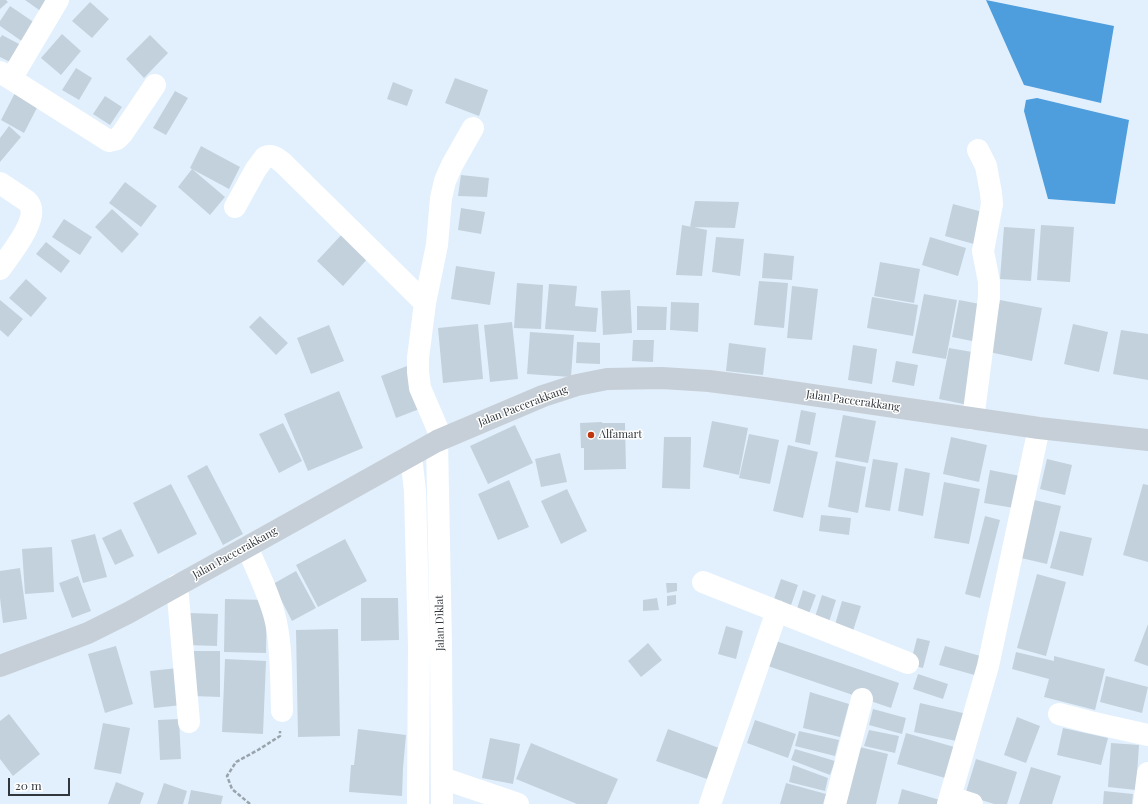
<!DOCTYPE html>
<html>
<head>
<meta charset="utf-8">
<style>
  body { margin:0 }
  #map { position:relative; width:1148px; height:804px; overflow:hidden; background:#e2f0fd; font-family:"Playfair Display",serif }
  canvas { display:block }
  .scale { position:absolute; left:8px; top:778px; width:62px; height:18px; box-sizing:border-box; border:2px solid #31373c; border-top:0; padding-left:5px; font-size:12px; line-height:14px; white-space:nowrap; color:#31373c; -webkit-text-stroke:3px #fff; paint-order:stroke }
</style>
</head>
<body>
<div id="map">
<canvas width="1148" height="804"></canvas>
<div class="scale">20 m</div>
</div>
<script>
const g = document.querySelector('canvas').getContext('2d');
g.lineJoin = 'round';
function paint(path, color) {
  g.fillStyle = color;
  g.fill(path, 'evenodd');
}
function strokePath(path, color, width, dash) {
  g.strokeStyle = color;
  g.lineWidth = width;
  g.lineCap = dash ? 'butt' : 'round';
  g.setLineDash(dash || []);
  g.stroke(path);
}
function write(font, color, halo, rows, align = 'center') {
  g.font = font + ' "Playfair Display",serif';
  g.lineWidth = 3;
  g.setLineDash([]);
  g.textBaseline = 'middle';
  g.strokeStyle = halo;
  g.fillStyle = color;
  for (const [text, x, y, turn = 0] of rows) {
    g.save();
    g.translate(x, y);
    g.rotate((+turn || 0) * Math.PI / 180);
    g.textAlign = isNaN(turn) ? turn : align;
    if (halo) g.strokeText(text, 0, 0);
    g.fillText(text, 0, 0);
    g.restore();
  }
}
const water = new Path2D(`
  M 986,0 L 1114,26 L 1101,103 L 1024,85 Z
  M 1037,98 L 1129,120 L 1115,204 L 1048,199 L 1024,111 L 1026,100 Z`);
const building = new Path2D(`
  M 0,0 L 6,0 L 8,2 L 0,9 Z
  M 25,0 L 50,0 L 42,12 Z
  M 90,2 L 109,19 L 92,38 L 72,21 Z
  M 10,6 L 35,23 L 23,42 L 0,26 L 0,21 Z
  M 62,34 L 81,51 L 61,75 L 41,58 Z
  M 2,35 L 21,45 L 12,63 L 0,57 L 0,38 Z
  M 150,35 L 168,53 L 144,78 L 126,59 Z
  M 76,68 L 92,78 L 79,100 L 62,90 Z
  M 455,78 L 488,90 L 479,116 L 445,103 Z
  M 393,82 L 413,90 L 407,106 L 387,99 Z
  M 17,89 L 40,102 L 24,133 L 1,120 Z
  M 175,91 L 188,98 L 166,135 L 153,128 Z
  M 105,96 L 122,107 L 110,125 L 93,114 Z
  M 9,126 L 21,137 L 0,162 L 0,138 Z
  M 201,146 L 240,167 L 229,189 L 190,168 Z
  M 192,169 L 225,197 L 210,215 L 178,187 Z
  M 461,175 L 489,178 L 487,197 L 458,196 Z
  M 125,182 L 157,206 L 141,227 L 109,203 Z
  M 695,201 L 739,202 L 735,228 L 690,227 Z
  M 953,204 L 990,214 L 981,246 L 945,236 Z
  M 461,208 L 485,212 L 481,234 L 458,230 Z
  M 112,209 L 139,234 L 122,253 L 95,227 Z
  M 64,219 L 92,237 L 80,255 L 52,237 Z
  M 682,225 L 707,230 L 702,276 L 676,275 Z
  M 1041,225 L 1074,227 L 1070,282 L 1037,280 Z
  M 1004,227 L 1035,229 L 1031,281 L 1000,279 Z
  M 344,232 L 370,256 L 343,286 L 317,261 Z
  M 716,237 L 744,239 L 740,276 L 712,272 Z
  M 930,237 L 966,248 L 958,276 L 922,265 Z
  M 46,242 L 70,261 L 61,273 L 36,254 Z
  M 764,253 L 794,256 L 792,280 L 762,278 Z
  M 880,262 L 920,269 L 914,303 L 874,296 Z
  M 456,266 L 495,272 L 490,305 L 451,299 Z
  M 26,279 L 47,298 L 31,317 L 9,298 Z
  M 759,281 L 788,283 L 784,328 L 754,325 Z
  M 517,283 L 543,285 L 541,329 L 514,328 Z
  M 549,284 L 577,286 L 575,306 L 598,308 L 596,332 L 545,329 Z
  M 792,286 L 818,289 L 812,340 L 787,338 Z
  M 630,290 L 632,333 L 603,335 L 601,291 Z
  M 924,294 L 957,300 L 946,359 L 912,353 Z
  M 872,297 L 918,305 L 913,336 L 867,328 Z
  M 0,300 L 23,319 L 8,337 L 0,330 Z
  M 959,300 L 985,305 L 977,342 L 952,337 Z
  M 1000,300 L 1042,308 L 1032,361 L 989,352 Z
  M 671,302 L 699,303 L 698,332 L 670,330 Z
  M 637,306 L 667,307 L 666,330 L 637,330 Z
  M 260,316 L 288,343 L 276,355 L 249,327 Z
  M 512,322 L 518,379 L 490,382 L 484,325 Z
  M 478,324 L 483,379 L 443,383 L 438,328 Z
  M 1073,324 L 1108,332 L 1099,372 L 1064,364 Z
  M 329,325 L 344,361 L 311,374 L 297,338 Z
  M 1121,330 L 1148,334 L 1148,380 L 1113,374 Z
  M 530,332 L 574,335 L 571,377 L 527,374 Z
  M 633,340 L 654,340 L 653,362 L 632,361 Z
  M 577,342 L 600,343 L 600,364 L 576,363 Z
  M 729,343 L 766,348 L 763,375 L 726,371 Z
  M 853,345 L 877,349 L 872,384 L 848,380 Z
  M 949,348 L 978,353 L 968,405 L 939,399 Z
  M 896,361 L 918,365 L 914,386 L 892,382 Z
  M 407,366 L 422,408 L 396,418 L 381,376 Z
  M 339,391 L 363,448 L 308,471 L 284,414 Z
  M 801,410 L 816,413 L 810,445 L 795,442 Z
  M 843,415 L 876,421 L 868,463 L 835,457 Z
  M 712,421 L 748,428 L 739,475 L 703,467 Z
  M 602,422 L 602,423 L 625,423 L 626,469 L 584,470 L 584,448 L 581,448 L 580,423 Z
  M 283,423 L 302,461 L 279,473 L 259,434 Z
  M 515,425 L 533,463 L 488,484 L 470,446 Z
  M 749,434 L 779,440 L 770,484 L 739,478 Z
  M 664,437 L 691,437 L 690,489 L 662,488 Z
  M 951,437 L 987,445 L 979,482 L 943,474 Z
  M 788,445 L 818,452 L 803,518 L 773,511 Z
  M 560,453 L 567,482 L 541,487 L 535,459 Z
  M 873,459 L 898,463 L 890,511 L 865,507 Z
  M 1047,459 L 1072,465 L 1065,495 L 1040,489 Z
  M 836,461 L 866,467 L 858,513 L 828,507 Z
  M 207,465 L 243,534 L 223,545 L 187,476 Z
  M 905,468 L 930,473 L 923,516 L 898,511 Z
  M 990,470 L 1020,476 L 1014,508 L 984,503 Z
  M 509,480 L 529,527 L 498,540 L 478,494 Z
  M 944,482 L 980,489 L 969,544 L 934,538 Z
  M 171,484 L 197,534 L 158,554 L 133,503 Z
  M 1143,484 L 1148,485 L 1148,562 L 1123,555 Z
  M 567,489 L 587,531 L 561,544 L 541,501 Z
  M 1034,500 L 1061,506 L 1047,564 L 1021,558 Z
  M 821,515 L 851,518 L 849,535 L 819,531 Z
  M 985,516 L 1000,520 L 980,598 L 965,594 Z
  M 121,529 L 134,556 L 115,565 L 102,538 Z
  M 1060,531 L 1092,538 L 1083,576 L 1050,568 Z
  M 95,534 L 107,577 L 83,583 L 71,540 Z
  M 345,539 L 367,581 L 318,607 L 296,565 Z
  M 52,547 L 54,592 L 25,594 L 22,549 Z
  M 20,568 L 27,619 L 3,623 L 0,598 L 0,571 Z
  M 296,571 L 316,608 L 292,621 L 273,584 Z
  M 1037,574 L 1066,582 L 1046,656 L 1017,648 Z
  M 78,576 L 91,611 L 72,618 L 59,583 Z
  M 781,579 L 798,585 L 789,611 L 772,605 Z
  M 666,583 L 677,583 L 677,591 L 667,593 Z
  M 803,590 L 816,595 L 807,619 L 795,615 Z
  M 676,595 L 676,604 L 667,606 L 667,596 Z
  M 822,595 L 836,600 L 828,625 L 814,620 Z
  M 361,598 L 398,598 L 399,640 L 361,641 Z
  M 657,598 L 659,610 L 643,611 L 643,600 Z
  M 225,599 L 267,600 L 266,653 L 224,652 Z
  M 842,601 L 861,606 L 852,634 L 834,628 Z
  M 189,613 L 218,614 L 217,646 L 187,645 Z
  M 1148,624 L 1148,666 L 1134,661 Z
  M 726,626 L 743,631 L 736,659 L 718,654 Z
  M 338,629 L 340,736 L 298,737 L 296,630 Z
  M 917,638 L 930,641 L 923,668 L 910,665 Z
  M 773,640 L 899,683 L 891,708 L 765,665 Z
  M 648,643 L 662,660 L 641,677 L 628,661 Z
  M 116,646 L 133,704 L 105,713 L 88,654 Z
  M 945,646 L 984,657 L 978,676 L 939,665 Z
  M 192,651 L 220,651 L 220,697 L 192,696 Z
  M 1016,652 L 1054,661 L 1054,656 L 1105,669 L 1095,710 L 1044,697 L 1049,679 L 1012,669 Z
  M 225,659 L 266,661 L 263,734 L 222,732 Z
  M 178,668 L 182,705 L 154,708 L 150,671 Z
  M 918,674 L 948,684 L 943,699 L 913,689 Z
  M 1106,676 L 1148,687 L 1142,713 L 1100,702 Z
  M 810,692 L 849,704 L 840,737 L 803,728 Z
  M 920,703 L 967,714 L 961,742 L 914,732 Z
  M 873,709 L 906,718 L 902,734 L 869,725 Z
  M 9,714 L 40,754 L 13,776 L 0,759 L 0,721 Z
  M 1017,717 L 1040,726 L 1026,763 L 1004,755 Z
  M 179,719 L 181,759 L 160,760 L 158,720 Z
  M 755,720 L 796,734 L 788,758 L 747,743 Z
  M 103,723 L 130,728 L 121,774 L 94,769 Z
  M 1063,728 L 1108,738 L 1101,765 L 1057,755 Z
  M 358,729 L 406,735 L 403,768 L 402,796 L 349,792 L 351,765 L 354,765 Z
  M 668,729 L 719,748 L 707,779 L 656,761 Z
  M 869,730 L 899,736 L 895,753 L 864,746 Z
  M 799,731 L 839,740 L 835,756 L 795,746 Z
  M 906,733 L 961,749 L 952,780 L 897,764 Z
  M 490,738 L 520,744 L 513,784 L 482,778 Z
  M 531,743 L 618,779 L 607,804 L 577,804 L 516,779 Z
  M 1111,743 L 1139,745 L 1136,790 L 1108,787 Z
  M 860,747 L 888,754 L 876,804 L 846,804 Z
  M 795,749 L 835,761 L 830,775 L 791,760 Z
  M 976,759 L 1017,772 L 1007,804 L 994,804 L 965,795 Z
  M 793,765 L 828,778 L 825,791 L 789,782 Z
  M 1031,767 L 1061,776 L 1052,804 L 1019,804 Z
  M 116,782 L 144,793 L 140,804 L 108,804 Z
  M 164,783 L 187,791 L 183,804 L 157,804 Z
  M 786,783 L 826,794 L 823,804 L 780,804 Z
  M 902,789 L 940,800 L 939,804 L 898,804 Z
  M 191,790 L 223,796 L 221,804 L 188,804 Z
  M 1104,791 L 1133,794 L 1132,804 L 1103,804 Z`);
const path = new Path2D(`
  M 250,804 L 232,789 L 227,776 L 236,762 L 258,750 L 280,736 L 280,731`);
const minor = new Path2D(`
  M 0,72 L 109,141 L 117,139 L 122,134 L 155,85
  M 11,79 L 58,0
  M 0,183 L 27,201 C 43,216 9,256 0,269
  M 235,207 L 256,169 L 265,157 C 272,154 277,158 283,163 L 425,303
  M 973,419 L 989,297 L 989,282 L 983,251 L 992,204 L 991,193 L 986,166 L 978,150
  M 442,439 L 420,388 L 418,372 L 418,358 L 425,303 L 437,245 L 441,198 L 445,181 L 452,165 L 473,128
  M 437,441 L 441,645 L 442,804
  M 411,456 L 415,491 L 419,646 L 418,804
  M 247,547 C 257,570 271,598 276,622 C 282,651 281,681 282,711
  M 703,582 L 908,663
  M 177,585 L 189,722
  M 1059,714 L 1090,722 L 1148,735
  M 442,778 L 518,804
  M 950,797 L 972,804
  M 710,804 L 777,611
  M 835,804 L 862,699
  M 948,804 L 988,666 L 1039,428
  M 1144,804 L 1148,773`);
const secondary = new Path2D(`
  M 0,666 L 88,633 L 128,613 L 247,547 L 437,441 L 543,396 L 577,385 L 607,379 L 662,378 L 709,381 L 764,388 L 1039,428 L 1148,440`);
const markers = [
  [591,435,4,"#bf360e"]
];
const streetNames = [
  ["Jalan Paccerakkang",853,401,8],
  ["Jalan Paccerakkang",523,406,-21],
  ["Jalan Paccerakkang",235,553,-29],
  ["Jalan Diklat",440,623,-91]
];
const poiNames = [
  ["Alfamart",599,435]
];
paint(water, '#4e9ddc');
paint(building, '#c3d1dd');
strokePath(path, '#98a3ac', 2.5, [4, 2]);
strokePath(minor, '#fff', 22);
strokePath(secondary, '#c6cfd7', 22);
for (const [x, y, r, color] of markers) {
  const dot = new Path2D();
  dot.arc(x, y, r, 0, 2 * Math.PI);
  g.fillStyle = color;
  g.fill(dot);
  strokePath(dot, '#fff', 1.5);
}
write('11px', '#31373c', '#fff', streetNames);
write('11px', '#31373c', '#fff', poiNames, 'left');
</script>
</body>
</html>
